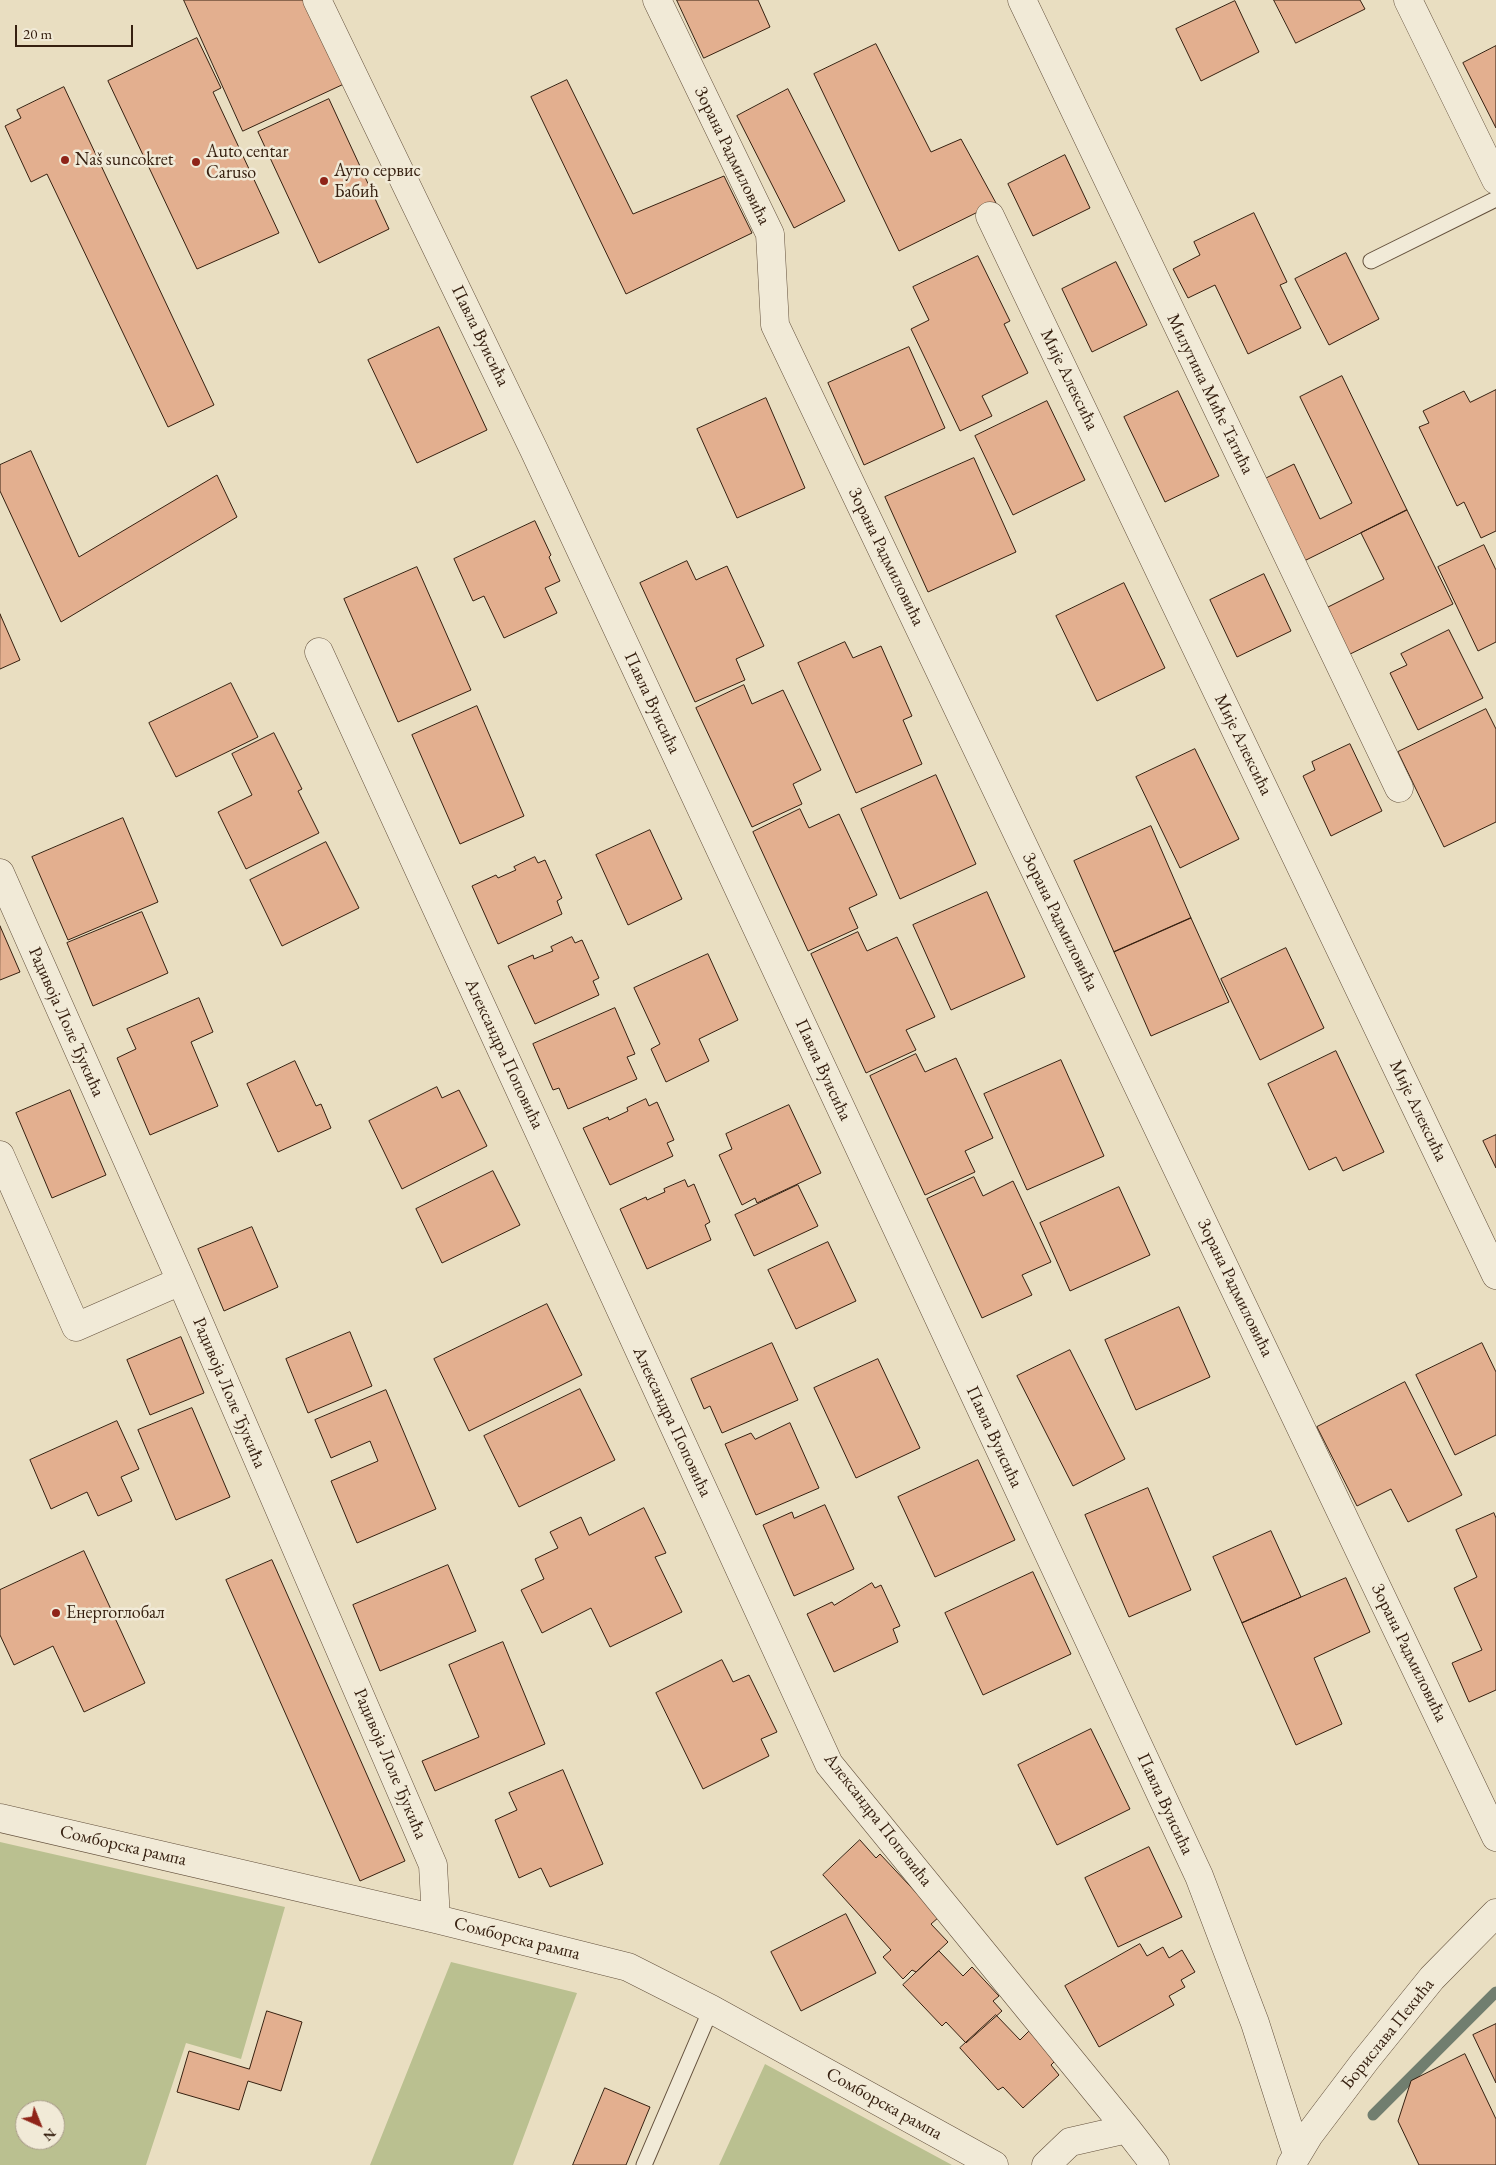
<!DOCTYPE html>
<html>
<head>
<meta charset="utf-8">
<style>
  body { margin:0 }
  #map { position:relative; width:1496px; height:2165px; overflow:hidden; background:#e9dec1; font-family:"EB Garamond",serif }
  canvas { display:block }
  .north { position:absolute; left:15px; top:2100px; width:50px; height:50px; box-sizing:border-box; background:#f1ead7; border:1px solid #a69987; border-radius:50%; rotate:136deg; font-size:14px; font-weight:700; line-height:20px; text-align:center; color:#362010 }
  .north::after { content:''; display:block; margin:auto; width:18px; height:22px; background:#8f2418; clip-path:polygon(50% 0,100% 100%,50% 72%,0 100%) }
  .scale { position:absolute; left:15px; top:25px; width:118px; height:22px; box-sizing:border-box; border:2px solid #362010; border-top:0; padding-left:6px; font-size:15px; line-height:18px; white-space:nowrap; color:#362010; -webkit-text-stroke:4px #f1ead7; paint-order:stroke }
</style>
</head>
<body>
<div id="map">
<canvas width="1496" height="2165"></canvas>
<div class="north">N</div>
<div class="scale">20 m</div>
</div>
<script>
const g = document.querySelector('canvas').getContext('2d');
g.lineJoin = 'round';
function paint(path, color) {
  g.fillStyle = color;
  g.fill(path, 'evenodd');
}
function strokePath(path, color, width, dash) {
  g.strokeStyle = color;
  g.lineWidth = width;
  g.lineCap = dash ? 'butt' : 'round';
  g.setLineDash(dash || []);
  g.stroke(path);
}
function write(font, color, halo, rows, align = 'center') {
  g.font = font + ' "EB Garamond",serif';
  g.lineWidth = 5;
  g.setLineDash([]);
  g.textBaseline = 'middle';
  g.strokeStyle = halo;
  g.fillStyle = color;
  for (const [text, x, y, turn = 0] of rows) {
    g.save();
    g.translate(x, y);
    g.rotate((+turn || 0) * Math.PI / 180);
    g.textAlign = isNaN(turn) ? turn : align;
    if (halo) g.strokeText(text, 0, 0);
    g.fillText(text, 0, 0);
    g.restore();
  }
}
const green = new Path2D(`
  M 0,1842 L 285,1907 L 241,2059 L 186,2043 L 146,2165 L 0,2165 ZM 25,2110 L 55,2110 L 55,2140 L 25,2140 Z
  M 451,1962 L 577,1993 L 513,2165 L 370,2165 Z
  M 765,2064 L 952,2165 L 719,2165 Z`);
const stream = new Path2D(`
  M 1373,2115 L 1496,1992`);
const building = new Path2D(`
  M 184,0 L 307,0 L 346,83 L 243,131 Z
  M 677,0 L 758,0 L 770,27 L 704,58 Z
  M 1274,0 L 1360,0 L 1365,9 L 1296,43 Z
  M 1235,1 L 1259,52 L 1201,81 L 1176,29 Z
  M 197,38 L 221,88 L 213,92 L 279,233 L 197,269 L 108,81 Z
  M 876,44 L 931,152 L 961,139 L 996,203 L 899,251 L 814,74 Z
  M 1496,46 L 1496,128 L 1463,63 Z
  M 567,80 L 633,214 L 724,176 L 752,233 L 626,294 L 531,97 Z
  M 64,87 L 214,405 L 168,427 L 47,174 L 31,182 L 5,126 L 21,118 L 17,110 Z
  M 788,89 L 845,201 L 794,228 L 737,116 Z
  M 329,99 L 389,229 L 319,263 L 258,132 Z
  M 1065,155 L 1090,208 L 1033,236 L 1008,184 Z
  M 1254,213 L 1287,282 L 1280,285 L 1301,328 L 1248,354 L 1215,285 L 1188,298 L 1173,269 L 1200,255 L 1194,242 Z
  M 1346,253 L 1379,319 L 1329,345 L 1295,279 Z
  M 978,256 L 1010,321 L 1004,324 L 1028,373 L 982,396 L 992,416 L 960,431 L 911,329 L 929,320 L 913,287 Z
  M 1116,262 L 1147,325 L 1092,352 L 1062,289 Z
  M 439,327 L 487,430 L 417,463 L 368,360 Z
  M 909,347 L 945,428 L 864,465 L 828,383 Z
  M 1342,376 L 1407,510 L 1294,566 L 1254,484 L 1294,464 L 1320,519 L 1352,503 L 1300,397 Z
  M 1496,390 L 1496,531 L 1481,538 L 1464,502 L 1457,506 L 1419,427 L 1429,423 L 1423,411 L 1464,391 L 1470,402 Z
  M 1178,391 L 1219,476 L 1165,502 L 1124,417 Z
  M 766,398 L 805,488 L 737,518 L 697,429 Z
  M 1047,401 L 1085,480 L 1013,515 L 975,436 Z
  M 31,451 L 79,557 L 217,475 L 237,517 L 61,622 L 0,491 L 0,465 Z
  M 974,458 L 1016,552 L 928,592 L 885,497 Z
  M 1407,510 L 1453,604 L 1344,657 L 1322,610 L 1384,579 L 1361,533 Z
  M 535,521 L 551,555 L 549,557 L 560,581 L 545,588 L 557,613 L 504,638 L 484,596 L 473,601 L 454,559 Z
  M 1484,545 L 1496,570 L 1496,642 L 1478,651 L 1438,567 Z
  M 687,561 L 696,580 L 727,566 L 764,646 L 736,659 L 745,680 L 695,702 L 640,583 Z
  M 417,567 L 471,690 L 398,722 L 344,599 Z
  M 1264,574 L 1291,631 L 1237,657 L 1210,600 Z
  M 1124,583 L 1165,668 L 1097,701 L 1056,616 Z
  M 0,614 L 20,660 L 0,669 Z
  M 1449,630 L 1483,698 L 1418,730 L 1390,673 L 1407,665 L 1401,654 Z
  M 845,642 L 853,658 L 881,646 L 912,716 L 903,720 L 922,764 L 856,793 L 798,663 Z
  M 231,683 L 258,737 L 176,777 L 149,723 Z
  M 744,685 L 752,704 L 783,690 L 821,770 L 793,784 L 802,804 L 752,827 L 696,708 Z
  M 477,706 L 524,816 L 460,844 L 412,735 Z
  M 1486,709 L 1496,729 L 1496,822 L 1444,847 L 1398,752 Z
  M 274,733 L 302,789 L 298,791 L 319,833 L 246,869 L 218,812 L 252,795 L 232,754 Z
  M 1350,744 L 1382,811 L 1331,836 L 1303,776 L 1315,770 L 1312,762 Z
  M 1195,749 L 1239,839 L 1180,868 L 1136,777 Z
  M 936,775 L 976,864 L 900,899 L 861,809 Z
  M 800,809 L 809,828 L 839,814 L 877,895 L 849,908 L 858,928 L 808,951 L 753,832 Z
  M 123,818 L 158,902 L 68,940 L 32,857 Z
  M 1151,826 L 1191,918 L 1114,952 L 1074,861 Z
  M 650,830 L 682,899 L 628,925 L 596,855 Z
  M 326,842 L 359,908 L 282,946 L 250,880 Z
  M 535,857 L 538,863 L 545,860 L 562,898 L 557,901 L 562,914 L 498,944 L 472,886 L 496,875 L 498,878 L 516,870 L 514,867 Z
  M 987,892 L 1025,977 L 951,1010 L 913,925 Z
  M 142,912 L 168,973 L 93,1006 L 67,943 Z
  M 1191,918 L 1229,1002 L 1151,1036 L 1114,952 Z
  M 0,926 L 20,972 L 0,980 Z
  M 858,932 L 867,951 L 897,937 L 935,1017 L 906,1030 L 916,1050 L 866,1073 L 811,954 Z
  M 572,937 L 575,943 L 582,940 L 599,978 L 593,981 L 599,995 L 535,1024 L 508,966 L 533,955 L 534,959 L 553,951 L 551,947 Z
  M 1286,948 L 1324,1028 L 1260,1060 L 1221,979 Z
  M 708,954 L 738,1020 L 699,1039 L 709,1061 L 666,1082 L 651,1049 L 660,1044 L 634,988 Z
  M 199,998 L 213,1032 L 191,1042 L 218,1106 L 150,1135 L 117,1058 L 136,1049 L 127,1029 Z
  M 615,1008 L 635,1054 L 627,1057 L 637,1079 L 568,1109 L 559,1088 L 553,1090 L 533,1044 Z
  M 1336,1051 L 1384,1152 L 1343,1171 L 1336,1157 L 1309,1170 L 1268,1084 Z
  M 916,1054 L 925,1072 L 956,1058 L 993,1138 L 965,1151 L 975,1172 L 925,1195 L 870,1076 Z
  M 1061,1060 L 1104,1156 L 1027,1190 L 984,1094 Z
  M 295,1061 L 316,1106 L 321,1104 L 331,1128 L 278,1152 L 247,1084 Z
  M 437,1087 L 442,1098 L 459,1090 L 487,1146 L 402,1189 L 369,1121 Z
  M 70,1090 L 106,1175 L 52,1198 L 16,1113 Z
  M 646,1099 L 649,1106 L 657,1102 L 674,1140 L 667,1143 L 673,1156 L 610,1185 L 583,1128 L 608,1117 L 609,1120 L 628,1111 L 627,1108 Z
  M 789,1105 L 821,1173 L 757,1203 L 755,1198 L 742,1205 L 719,1155 L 732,1149 L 726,1134 Z
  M 1496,1135 L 1496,1168 L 1483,1141 Z
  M 493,1171 L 520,1225 L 442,1263 L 416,1209 Z
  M 974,1177 L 983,1196 L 1013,1181 L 1051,1262 L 1022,1275 L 1032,1295 L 982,1318 L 927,1199 Z
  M 685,1180 L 688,1187 L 694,1184 L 710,1222 L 705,1225 L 711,1240 L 647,1269 L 620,1209 L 646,1197 L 647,1200 L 665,1192 L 664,1189 Z
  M 798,1185 L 818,1226 L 754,1256 L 735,1215 Z
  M 1119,1187 L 1150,1255 L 1070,1291 L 1040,1223 Z
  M 252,1227 L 278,1287 L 224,1311 L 198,1249 Z
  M 828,1242 L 856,1301 L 796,1329 L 768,1270 Z
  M 547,1304 L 582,1375 L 469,1431 L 434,1359 Z
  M 1179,1307 L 1210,1377 L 1136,1410 L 1105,1340 Z
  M 350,1332 L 372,1386 L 308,1413 L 286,1359 Z
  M 181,1337 L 204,1393 L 150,1415 L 127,1360 Z
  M 772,1343 L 798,1400 L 722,1433 L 710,1406 L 704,1409 L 691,1379 Z
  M 1482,1343 L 1496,1372 L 1496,1435 L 1455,1455 L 1416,1375 Z
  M 1070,1350 L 1125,1459 L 1073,1486 L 1017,1376 Z
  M 878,1359 L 920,1448 L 856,1478 L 814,1388 Z
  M 1405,1382 L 1462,1495 L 1408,1522 L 1391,1489 L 1357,1506 L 1317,1427 Z
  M 580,1389 L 615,1460 L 519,1507 L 484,1436 Z
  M 386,1390 L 436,1509 L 357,1543 L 331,1481 L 378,1461 L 370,1441 L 331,1458 L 315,1420 Z
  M 192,1408 L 230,1497 L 176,1520 L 138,1430 Z
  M 117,1421 L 139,1469 L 121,1477 L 132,1501 L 98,1516 L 87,1492 L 51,1509 L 30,1460 Z
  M 790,1423 L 819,1488 L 756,1515 L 725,1444 L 751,1433 L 755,1439 Z
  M 978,1460 L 1015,1540 L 935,1577 L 898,1497 Z
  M 1148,1488 L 1191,1590 L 1129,1617 L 1085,1515 Z
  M 825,1505 L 854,1569 L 794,1596 L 763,1525 L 792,1512 L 794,1518 Z
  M 644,1508 L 666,1553 L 655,1557 L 682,1612 L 610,1647 L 591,1608 L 542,1633 L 521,1590 L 544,1579 L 535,1559 L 558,1548 L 550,1532 L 581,1517 L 589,1535 Z
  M 1494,1513 L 1496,1518 L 1496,1690 L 1469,1702 L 1452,1663 L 1482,1650 L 1454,1588 L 1477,1577 L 1456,1530 Z
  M 1271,1531 L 1301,1597 L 1242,1623 L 1213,1557 Z
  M 84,1551 L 145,1683 L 84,1712 L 53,1646 L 14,1665 L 0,1635 L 0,1590 Z
  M 272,1560 L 405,1861 L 360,1881 L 226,1580 Z
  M 448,1565 L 476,1631 L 380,1671 L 353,1605 Z
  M 1033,1572 L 1071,1654 L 983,1695 L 945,1613 Z
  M 1346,1578 L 1370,1632 L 1314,1658 L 1342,1724 L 1296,1745 L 1242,1623 Z
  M 872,1583 L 875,1588 L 881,1585 L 900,1626 L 893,1629 L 898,1642 L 834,1672 L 807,1614 L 832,1602 L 834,1605 Z
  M 503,1642 L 545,1744 L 435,1791 L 422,1761 L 479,1737 L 449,1665 Z
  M 722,1660 L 733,1682 L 749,1675 L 777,1732 L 761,1739 L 769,1756 L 703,1789 L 656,1693 Z
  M 1091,1729 L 1130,1809 L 1057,1845 L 1018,1765 Z
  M 563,1770 L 603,1864 L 550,1887 L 541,1868 L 519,1878 L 495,1820 L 517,1810 L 509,1793 Z
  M 860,1840 L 876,1858 L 880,1854 L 939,1917 L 931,1924 L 948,1942 L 916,1972 L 912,1970 L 903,1979 L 883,1957 L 891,1950 L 823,1875 Z
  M 1149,1847 L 1182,1917 L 1118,1947 L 1085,1878 Z
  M 846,1914 L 876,1973 L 801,2011 L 771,1952 Z
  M 1140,1944 L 1147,1956 L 1163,1947 L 1169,1958 L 1182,1950 L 1195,1972 L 1181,1980 L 1185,1987 L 1169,1996 L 1174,2005 L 1099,2047 L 1065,1986 Z
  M 939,1951 L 963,1976 L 972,1967 L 999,1996 L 993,2001 L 1002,2011 L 966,2043 L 946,2022 L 942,2026 L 903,1985 Z
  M 267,2011 L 302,2022 L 281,2091 L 248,2081 L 239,2110 L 177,2092 L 189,2051 L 249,2069 Z
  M 996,2015 L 1020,2040 L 1029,2031 L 1056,2060 L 1051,2065 L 1059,2075 L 1023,2108 L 1003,2087 L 998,2090 L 960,2048 Z
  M 1496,2024 L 1496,2083 L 1473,2035 Z
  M 1465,2054 L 1496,2119 L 1496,2165 L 1419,2165 L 1398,2121 L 1411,2081 Z
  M 605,2088 L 650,2107 L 626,2165 L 573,2165 Z`);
const lane = new Path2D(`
  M 1371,261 L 1496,199
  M 644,2165 L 711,2009`);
const street = new Path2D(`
  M 317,0 L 534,450 L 1199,1876 L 1255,2023 L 1297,2154
  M 657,0 L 770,234 L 775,325 L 1496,1837
  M 1022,0 L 1399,788
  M 1408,0 L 1496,180
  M 990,216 L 1496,1275
  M 319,652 L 829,1764 L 1127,2129
  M 0,873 L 181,1281 L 433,1865 L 436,1919
  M 0,1155 L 76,1327 L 181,1281
  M 0,1818 L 436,1919 L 628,1967 L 711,2009 L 994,2165
  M 1046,2165 L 1070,2142 L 1127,2129 L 1155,2165
  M 1291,2165 L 1309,2135 L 1365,2061 L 1432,1978 L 1496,1913`);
const markers = [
  [65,160,5,"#8f2418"],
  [196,162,5,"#8f2418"],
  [324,181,5,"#8f2418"],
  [56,1613,5,"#8f2418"]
];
const poiNames = [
  ["Auto centar",206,152],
  ["Caruso",206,173],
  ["Naš suncokret",75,160],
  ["Ауто сервис",334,171],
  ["Бабић",334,192],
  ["Енергоглобал",66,1613]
];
const streetNames = [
  ["Зорана Радмиловића",732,156,64],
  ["Павла Вуисића",480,336,64],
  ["Мије Алексића",1069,380,64],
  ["Милутина Миће Татића",1210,394,64],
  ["Зорана Радмиловића",886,557,64],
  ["Павла Вуисића",652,703,65],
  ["Мије Алексића",1243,745,64],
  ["Зорана Радмиловића",1060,922,64],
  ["Радивоја Лоле Ђукића",66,1022,66],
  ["Александра Поповића",504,1054,65],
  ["Павла Вуисића",823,1070,65],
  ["Мије Алексића",1418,1111,64],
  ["Зорана Радмиловића",1235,1288,64],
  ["Радивоја Лоле Ђукића",229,1393,67],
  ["Александра Поповића",672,1422,65],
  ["Павла Вуисића",994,1437,65],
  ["Зорана Радмиловића",1409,1653,64],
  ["Радивоја Лоле Ђукића",390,1764,67],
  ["Павла Вуисића",1165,1804,65],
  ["Александра Поповића",878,1820,52],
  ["Сомборска рампа",123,1846,13],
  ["Сомборска рампа",517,1939,14],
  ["Борислава Пекића",1388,2034,-51],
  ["Сомборска рампа",884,2104,29]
];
paint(green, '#bac090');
strokePath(stream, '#717e6f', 11);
paint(building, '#e3af8f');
strokePath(building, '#362010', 1);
strokePath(lane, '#63503c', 17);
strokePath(street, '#63503c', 29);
strokePath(lane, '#f1ead7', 15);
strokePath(street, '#f1ead7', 28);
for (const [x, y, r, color] of markers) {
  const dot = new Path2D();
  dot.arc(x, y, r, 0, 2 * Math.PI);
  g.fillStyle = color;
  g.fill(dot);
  strokePath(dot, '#f1ead7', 2);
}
write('18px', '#362010', '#f1ead7', poiNames, 'left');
write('18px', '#362010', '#f1ead7', streetNames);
</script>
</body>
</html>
